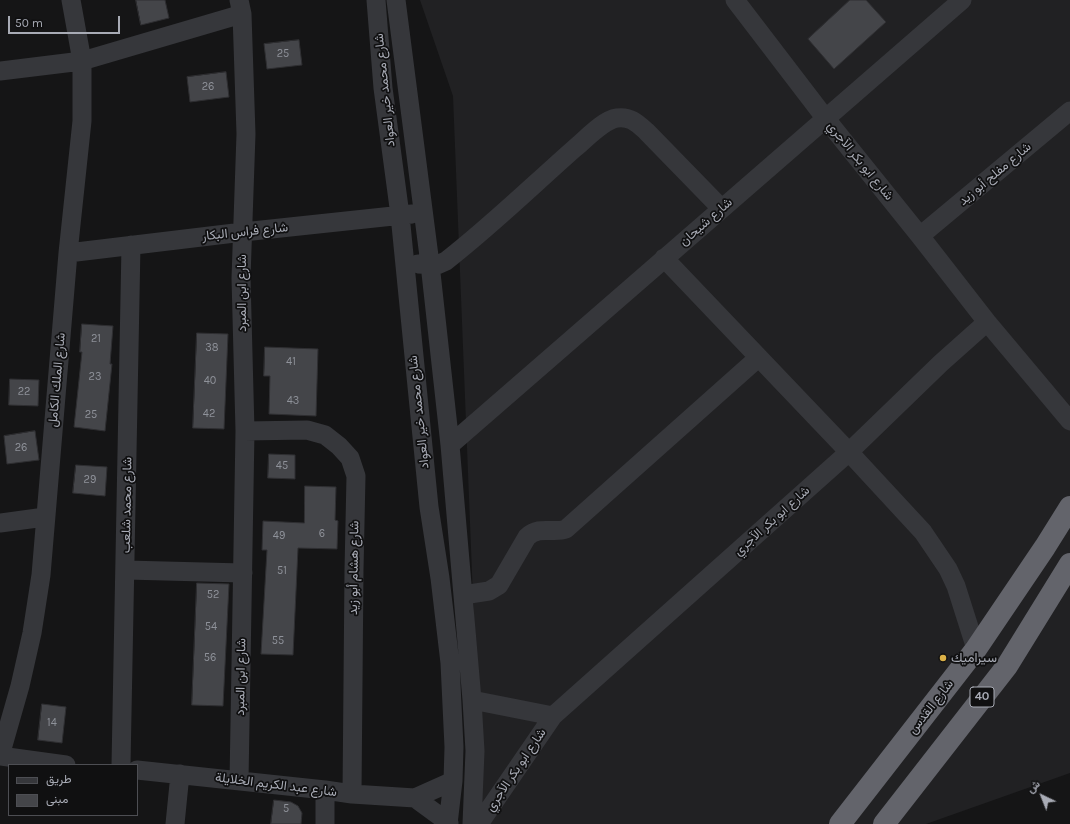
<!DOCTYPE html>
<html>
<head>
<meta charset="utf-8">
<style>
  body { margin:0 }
  #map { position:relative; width:1070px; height:824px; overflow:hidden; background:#151516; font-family:Karla,Vazirmatn,sans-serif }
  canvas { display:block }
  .legend { position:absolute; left:8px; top:764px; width:130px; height:52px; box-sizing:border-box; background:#101011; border:1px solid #4d4e53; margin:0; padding:5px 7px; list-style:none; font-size:12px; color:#a8abb5 }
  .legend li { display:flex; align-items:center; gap:8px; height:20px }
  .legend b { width:20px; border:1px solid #4d4e53 }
  .north { position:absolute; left:1022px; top:776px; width:40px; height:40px; -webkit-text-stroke:3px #101011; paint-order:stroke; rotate:317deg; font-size:11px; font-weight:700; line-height:16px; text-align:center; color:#a8abb5 }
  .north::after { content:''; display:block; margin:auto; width:14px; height:18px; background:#a8abb5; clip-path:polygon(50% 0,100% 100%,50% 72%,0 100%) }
  .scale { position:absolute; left:8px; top:16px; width:112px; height:18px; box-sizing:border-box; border:2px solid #a8abb5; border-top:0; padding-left:5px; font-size:12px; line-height:14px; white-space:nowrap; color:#a8abb5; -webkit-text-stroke:3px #101011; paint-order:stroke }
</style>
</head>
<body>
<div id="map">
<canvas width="1070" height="824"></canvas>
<ul class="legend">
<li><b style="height:5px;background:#36373b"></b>طريق</li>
<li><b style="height:11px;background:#444549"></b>مبنى</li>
</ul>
<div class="north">ش</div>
<div class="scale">50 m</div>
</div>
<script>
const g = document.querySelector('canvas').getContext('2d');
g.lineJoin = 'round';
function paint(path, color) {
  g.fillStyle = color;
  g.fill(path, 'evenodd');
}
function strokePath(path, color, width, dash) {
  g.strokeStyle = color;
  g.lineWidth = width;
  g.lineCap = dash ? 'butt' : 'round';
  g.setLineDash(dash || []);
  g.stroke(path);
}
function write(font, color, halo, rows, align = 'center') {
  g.font = font + ' Karla,Vazirmatn,sans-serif';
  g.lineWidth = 3.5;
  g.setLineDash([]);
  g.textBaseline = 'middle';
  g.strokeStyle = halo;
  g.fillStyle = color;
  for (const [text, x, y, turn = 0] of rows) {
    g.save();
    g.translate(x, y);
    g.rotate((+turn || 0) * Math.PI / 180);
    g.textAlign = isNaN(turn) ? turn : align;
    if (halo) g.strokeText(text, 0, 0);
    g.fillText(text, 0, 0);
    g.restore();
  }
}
const built = new Path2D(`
  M 420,0 L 1070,0 L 1070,773 L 926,824 L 482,824 L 453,96 Z`);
const building = new Path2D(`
  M 136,0 L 165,0 L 169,18 L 141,25 Z
  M 850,0 L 866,0 L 886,22 L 834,69 L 808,39 Z
  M 299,40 L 302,65 L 267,69 L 264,44 Z
  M 226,72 L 229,97 L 190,102 L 187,77 Z
  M 82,324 L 113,326 L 110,364 L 112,364 L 105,431 L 74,427 L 82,352 L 80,352 Z
  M 197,333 L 228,334 L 224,429 L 193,428 Z
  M 265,347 L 318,349 L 316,416 L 269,414 L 270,376 L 264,376 Z
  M 10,379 L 39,380 L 38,406 L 9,405 Z
  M 35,431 L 39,460 L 7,464 L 4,436 Z
  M 269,454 L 295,455 L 295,479 L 268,478 Z
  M 76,465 L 107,467 L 105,496 L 73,493 Z
  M 305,486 L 336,487 L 335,520 L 338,521 L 337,549 L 298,548 L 293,655 L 261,654 L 267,550 L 262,550 L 263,521 L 304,523 Z
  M 197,583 L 229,584 L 223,706 L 192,705 Z
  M 42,704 L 66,707 L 62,743 L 38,740 Z
  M 274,800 L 291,802 L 298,806 L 302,813 L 301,824 L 271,824 Z`);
const minor = new Path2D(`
  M 376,0 L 383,88 L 400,215 L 429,507 L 440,578 L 450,663 L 454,747 L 453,781 L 448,824
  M 396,0 L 430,264 L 450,445 L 472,700 L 475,751 L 472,824
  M 735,0 L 826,119 L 920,236 L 987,322 L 1070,421
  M 0,71 L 82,61 L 242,14
  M 920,236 L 1070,111
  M 68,253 L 243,232 L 412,214
  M 664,258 L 849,452 L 923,532 L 948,569 L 956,586 L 976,649
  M 418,264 L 437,265 L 446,261 C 491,226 532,186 575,148 C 586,139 603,120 617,118 C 630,116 637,123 646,131 L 721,208
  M 245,431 L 307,430 L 325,435 L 339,446 L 350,458 L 356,476 L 354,570 L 352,794
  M 450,445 L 962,0
  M 0,523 L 45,517
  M 126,570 L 243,573
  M 463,595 L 489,591 L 499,585 L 527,537 C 540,525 553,534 566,529 L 758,358
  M 472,700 L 553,716
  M 0,756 L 20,686 L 32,633 L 41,575 L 68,253 L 82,121 L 82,61 L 71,0
  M 0,756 L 66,765
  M 121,765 L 131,245
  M 137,770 L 325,790 L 352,794 L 415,798 L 453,781
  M 239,781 L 245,431 L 241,278 L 246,134 L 242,14 L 239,0
  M 415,798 L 449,823
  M 175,824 L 180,774
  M 325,824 L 325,790
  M 479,824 L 553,716 L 849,452 L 941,363 L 987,322`);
const highway = new Path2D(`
  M 840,824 L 976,649 L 1045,547 L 1070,507
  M 884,824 L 1007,666 L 1070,564`);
const markers = [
  [943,658,4,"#dcb147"]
];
const numberNames = [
  ["25",283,54],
  ["26",208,87],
  ["21",96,339],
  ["38",212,348],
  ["41",291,362],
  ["23",95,377],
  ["40",210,381],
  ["22",24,392],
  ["43",293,401],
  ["42",209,414],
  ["25",91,415],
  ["26",21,448],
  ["45",282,466],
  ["29",90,480],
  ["6",322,534],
  ["49",279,536],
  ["51",282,571],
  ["52",213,595],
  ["54",211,627],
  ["55",278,641],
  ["56",210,658],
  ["14",52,723],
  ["5",286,809]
];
const shields = [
  [982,697,24]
];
const shieldNames = [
  ["40",982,697]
];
const streetNames = [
  ["شارع محمد خير العواد",385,90,-96],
  ["شارع ابو بكر الآجري",860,161,51],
  ["شارع مفلح أبو زيد",995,174,-40],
  ["شارع شيحان",706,222,-41],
  ["شارع فراس البكار",245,232,-6],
  ["شارع ابن المبرد",242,293,-90],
  ["شارع الملك الكامل",57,380,-85],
  ["شارع محمد خير العواد",419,412,-96],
  ["شارع محمد شلعب",127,505,-89],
  ["شارع ابو بكر الآجري",772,521,-42],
  ["شارع هشام أبو زيد",354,568,-89],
  ["شارع ابن المبرد",241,677,-89],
  ["شارع القدس",931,707,-52],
  ["شارع ابو بكر الآجري",516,770,-56],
  ["شارع عبد الكريم الخلايلة",276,785,7]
];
const poiNames = [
  ["سيراميك",951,658]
];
paint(built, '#212123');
paint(building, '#444549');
strokePath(building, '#2f2f32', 1);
strokePath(minor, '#36373b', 19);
strokePath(highway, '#63646b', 22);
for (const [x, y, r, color] of markers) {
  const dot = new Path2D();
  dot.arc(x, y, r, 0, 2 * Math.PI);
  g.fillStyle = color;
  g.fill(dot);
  strokePath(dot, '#101011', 1.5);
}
write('11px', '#8f929a', null, numberNames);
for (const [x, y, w] of shields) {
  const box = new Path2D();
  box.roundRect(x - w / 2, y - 10, w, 20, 3);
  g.fillStyle = '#101011';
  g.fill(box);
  strokePath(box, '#a8abb5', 1);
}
write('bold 12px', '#a8abb5', null, shieldNames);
write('13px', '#a8abb5', '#101011', streetNames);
write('13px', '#a8abb5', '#101011', poiNames, 'left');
</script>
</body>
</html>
